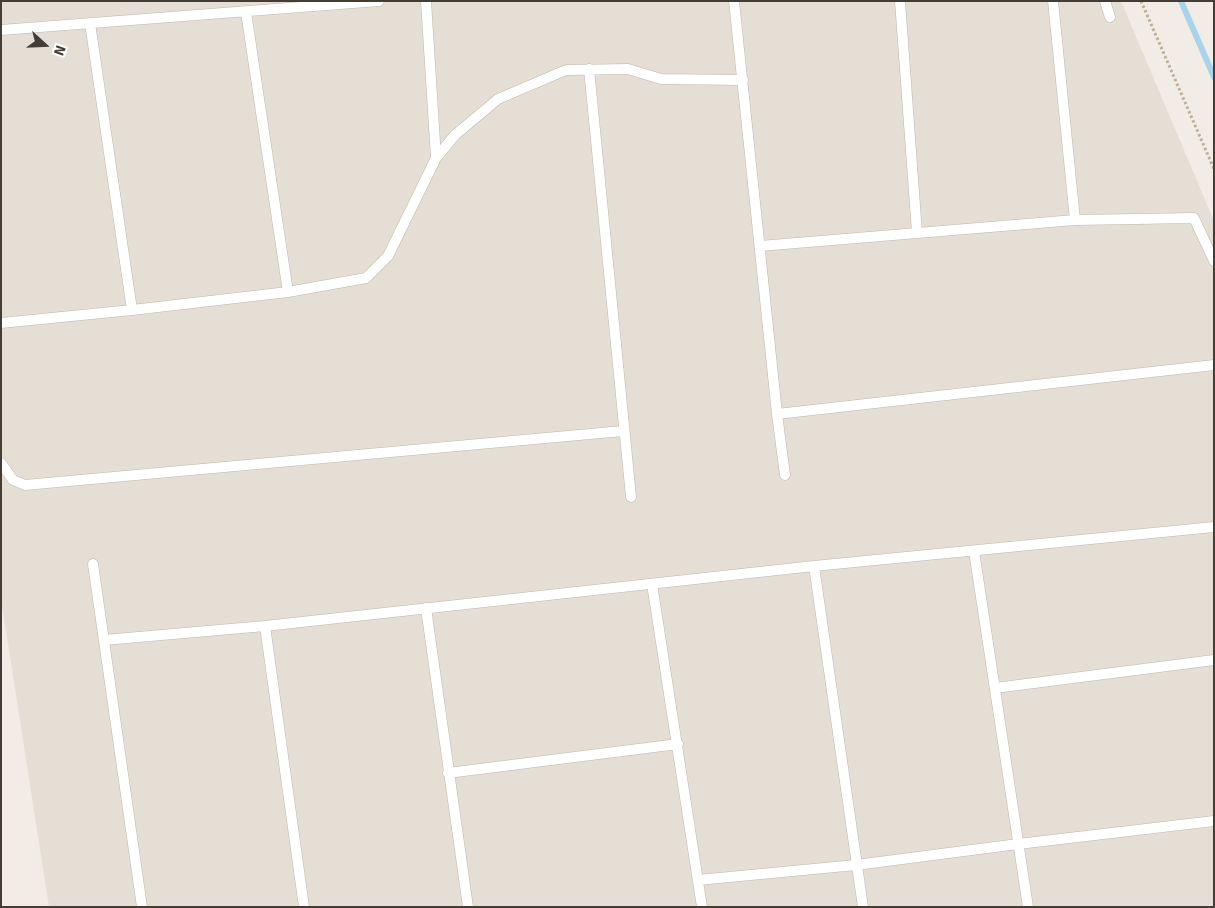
<!DOCTYPE html>
<html>
<head>
<meta charset="utf-8">
<style>
  body { margin:0 }
  #map { position:relative; width:1215px; height:908px; overflow:hidden; background:#f1ede6; font-family:Signika,sans-serif }
  canvas { display:block }
  .frame { position:absolute; inset:0; border:2px solid #443d36; pointer-events:none }
  .north { position:absolute; left:20px; top:20px; width:50px; height:50px; -webkit-text-stroke:4px #fff; paint-order:stroke; rotate:110deg; font-size:14px; font-weight:700; line-height:20px; text-align:center; color:#443d36 }
  .north::after { content:''; display:block; margin:auto; width:18px; height:22px; background:#443d36; clip-path:polygon(50% 0,100% 100%,50% 72%,0 100%) }
</style>
</head>
<body>
<div id="map">
<canvas width="1215" height="908"></canvas>
<div class="frame"></div>
<div class="north">N</div>
</div>
<script>
const g = document.querySelector('canvas').getContext('2d');
g.lineJoin = 'round';
function paint(path, color) {
  g.fillStyle = color;
  g.fill(path, 'evenodd');
}
function strokePath(path, color, width, dash) {
  g.strokeStyle = color;
  g.lineWidth = width;
  g.lineCap = dash ? 'butt' : 'round';
  g.setLineDash(dash || []);
  g.stroke(path);
}
const residential = new Path2D(`
  M 1,1 L 1121,1 L 1214,221 L 1214,907 L 49,907 L 1,599 Z`);
const stream = new Path2D(`
  M 1181,1 L 1214,77`);
const path = new Path2D(`
  M 1141,1 L 1214,169`);
const service = new Path2D(`
  M 426,1 L 436,158
  M 734,1 L 777,414 L 785,475
  M 900,1 L 917,233
  M 1053,1 L 1075,220
  M 1105,1 L 1110,17
  M 246,12 L 288,292
  M 90,23 L 132,310
  M 1,30 L 379,1
  M 589,69 L 631,497
  M 760,246 L 1075,220 L 1194,218 L 1214,261
  M 1,323 L 132,310 L 288,292 L 366,278 L 388,256 L 436,158 L 455,135 L 498,99 L 566,70 L 628,69 L 661,79 L 743,80
  M 777,414 L 1214,365
  M 1,463 L 13,480 L 25,485 L 623,431
  M 974,551 L 1028,907
  M 93,564 L 142,907
  M 814,566 L 863,907
  M 652,584 L 702,907
  M 426,608 L 468,907
  M 265,626 L 304,907
  M 104,640 L 265,626 L 814,566 L 1214,527
  M 995,688 L 1214,660
  M 448,773 L 678,744
  M 698,880 L 856,865 L 1018,844 L 1214,821`);
paint(residential, '#e5ded5');
strokePath(stream, '#a7d4ea', 6);
strokePath(service, '#bfb7ad', 11);
strokePath(path, '#bdae9c', 3, [2.5, 2.5]);
strokePath(service, '#fff', 10);
</script>
</body>
</html>
